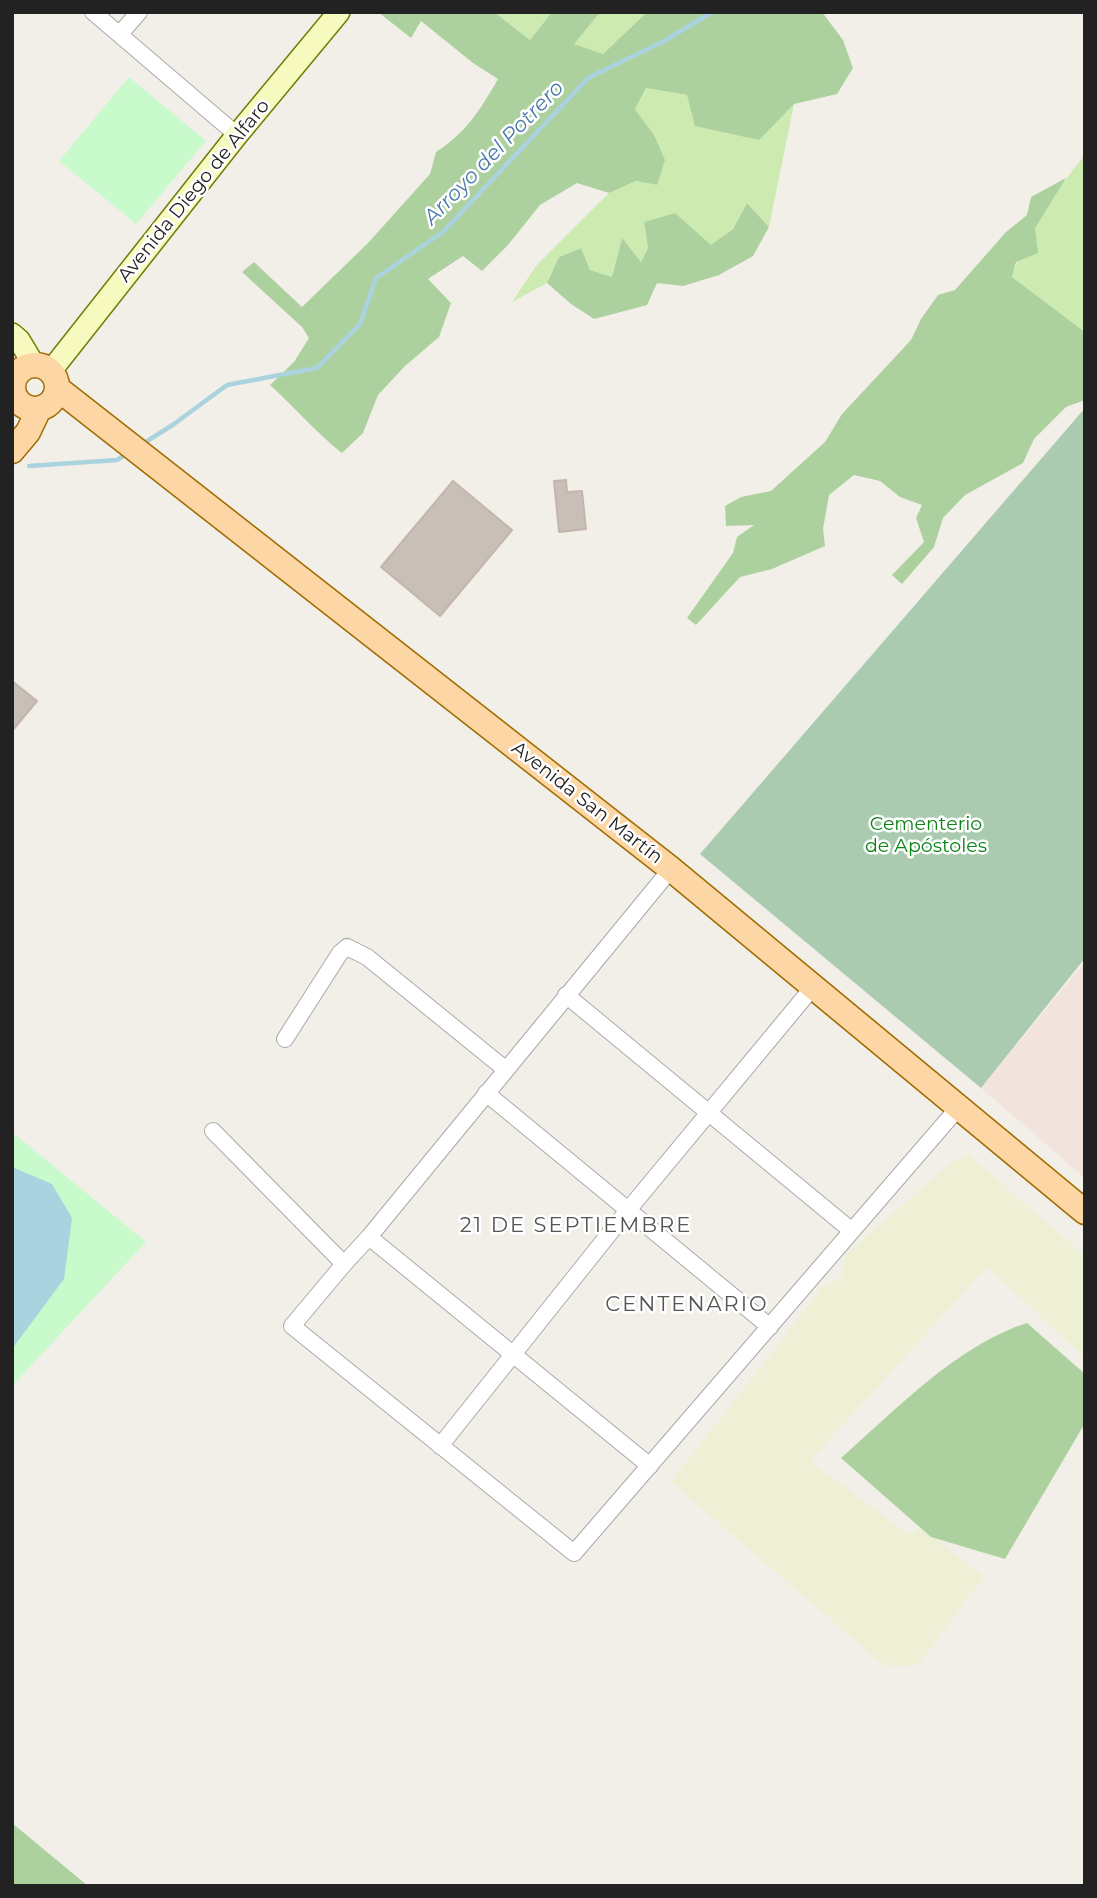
<!DOCTYPE html>
<html>
<head>
<meta charset="utf-8">
<style>
  body { margin:0 }
  #map { position:relative; width:1097px; height:1898px; overflow:hidden; background:#f2efe9; font-family:Montserrat,sans-serif }
  canvas { display:block }
  .frame { position:absolute; inset:0; border:14px solid #222; pointer-events:none }
</style>
</head>
<body>
<div id="map">
<canvas width="1097" height="1898"></canvas>
<div class="frame"></div>
</div>
<script>
const g = document.querySelector('canvas').getContext('2d');
g.lineJoin = 'round';
function paint(path, color) {
  g.fillStyle = color;
  g.fill(path, 'evenodd');
}
function strokePath(path, color, width, dash) {
  g.strokeStyle = color;
  g.lineWidth = width;
  g.lineCap = dash ? 'butt' : 'round';
  g.setLineDash(dash || []);
  g.stroke(path);
}
function write(font, color, halo, rows, align = 'center') {
  g.font = font + ' Montserrat,sans-serif';
  g.lineWidth = 5;
  g.setLineDash([]);
  g.textBaseline = 'middle';
  g.strokeStyle = halo;
  g.fillStyle = color;
  for (const [text, x, y, turn = 0] of rows) {
    g.save();
    g.translate(x, y);
    g.rotate((+turn || 0) * Math.PI / 180);
    g.textAlign = isNaN(turn) ? turn : align;
    if (halo) g.strokeText(text, 0, 0);
    g.fillText(text, 0, 0);
    g.restore();
  }
}
const military = new Path2D(`
  M 1085,962 L 1085,1178 L 981,1088 Z`);
const farmland = new Path2D(`
  M 969,1155 L 1085,1256 L 1085,1358 L 987,1267 L 810,1461 L 910,1535 L 920,1527 L 984,1576 L 918,1665 L 886,1667 L 671,1482 L 822,1288 L 842,1277 L 845,1255 L 953,1161 Z`);
const grass = new Path2D(`
  M 494,12 L 552,12 L 530,40 Z
  M 604,12 L 647,12 L 603,54 L 573,44 L 597,16 Z
  M 646,88 L 687,95 L 794,104 L 769,227 L 747,203 L 733,229 L 711,246 L 674,213 L 644,223 L 648,248 L 641,262 L 622,239 L 612,277 L 590,270 L 581,248 L 559,257 L 547,283 L 512,302 L 536,266 L 609,193 L 636,181 L 657,185 L 654,135 L 635,109 Z
  M 1085,155 L 1085,332 L 1012,277 C 1025,233 1056,190 1085,155 Z`);
const forest = new Path2D(`
  M 378,12 L 494,12 L 530,40 L 552,12 L 604,12 L 597,16 L 574,44 L 603,54 L 647,12 L 822,12 L 843,40 L 853,68 L 837,94 L 794,104 L 759,140 L 695,126 L 687,95 L 646,88 L 635,109 L 654,135 L 665,160 L 657,185 L 636,181 L 609,193 L 577,183 L 540,205 L 508,245 L 482,271 L 463,256 L 428,279 L 451,303 L 439,337 L 405,366 L 378,395 L 363,433 L 342,453 C 315,432 295,407 270,385 L 294,362 L 309,338 L 302,327 L 242,272 L 254,262 L 302,307 L 368,243 L 430,174 L 436,152 C 467,132 480,110 498,79 L 473,63 L 421,21 L 411,38 Z
  M 1066,178 L 1035,228 L 1038,253 L 1016,262 L 1012,277 L 1085,332 L 1085,400 L 1066,407 L 1034,439 L 1023,463 L 965,495 L 943,518 L 934,547 L 902,584 L 892,575 L 924,542 L 916,518 L 922,505 L 900,497 L 880,481 L 854,475 L 829,495 L 823,529 L 825,546 L 772,569 L 740,577 L 696,625 L 687,618 L 733,553 L 737,537 L 754,525 L 726,526 L 725,506 L 741,497 L 771,491 L 825,442 L 842,414 L 911,340 L 921,319 L 938,295 L 955,290 L 1006,232 L 1027,215 L 1031,197 Z
  M 747,203 L 769,227 L 753,256 L 719,275 L 683,286 L 657,283 L 647,305 L 594,319 L 571,304 L 547,283 L 559,257 L 581,248 L 590,270 L 612,277 L 622,238 L 641,262 L 648,248 L 644,222 L 675,213 L 711,245 L 733,229 Z
  M 1027,1323 L 1085,1374 L 1085,1423 L 1005,1559 L 931,1537 L 841,1458 C 896,1410 957,1345 1027,1323 Z
  M 12,1823 L 88,1886 L 12,1886 Z`);
const cemetery = new Path2D(`
  M 1085,408 L 1085,958 L 981,1088 L 700,854 Z`);
const park = new Path2D(`
  M 129,77 L 206,141 L 136,224 L 59,161 Z
  M 12,1132 L 146,1242 L 12,1386 Z`);
const water = new Path2D(`
  M 12,1167 L 52,1184 L 72,1218 L 64,1279 L 12,1349 Z`);
const stream = new Path2D(`
  M 141,445 L 174,424 L 227,385 L 317,368 L 360,324 L 376,278 L 443,232 L 588,78 L 666,40 L 712,12
  M 29,466 L 117,460 L 128,453`);
const building = new Path2D(`
  M 566,480 L 567,492 L 582,491 L 586,529 L 559,532 L 554,481 Z
  M 453,481 L 512,530 L 440,616 L 381,567 Z
  M 12,681 L 37,701 L 12,731 Z`);
const street = new Path2D(`
  M 93,12 L 237,135
  M 120,34 L 139,12
  M 671,869 L 369,1237 L 344,1264 L 292,1326 L 574,1553 L 958,1108
  M 566,995 L 852,1231
  M 285,1039 L 340,953 L 347,947 L 367,957 L 505,1069
  M 486,1093 L 770,1327
  M 213,1131 L 344,1264
  M 369,1237 L 650,1466
  M 440,1446 L 629,1209 L 813,987`);
const secondary = new Path2D(`
  M 12,334 L 19,340 L 34,365
  M 50,372 L 237,135 L 339,12
  M 12,378 L 15,378`);
const primary = new Path2D(`
  M13 387a22 22 0 1 1 44 0a22 22 0 1 1-44 0Z
  M 57,388 L 671,869 L 1085,1212
  M 12,451 L 28,432 L 39,409`);
const streetNames = [
  ["Avenida Diego de Alfaro",194,191,-51],
  ["Avenida San Martín",587,803,38]
];
const parkNames = [
  ["Cementerio",926,824],
  ["de Apóstoles",926,846]
];
const waterNames = [
  ["Arroyo del Potrero",494,153,-46]
];
const neighbourhoodNames = [
  ["21 DE SEPTIEMBRE",576,1226],
  ["CENTENARIO",687,1305]
];
paint(military, '#f3e3dd');
paint(farmland, '#eef0d5');
paint(grass, '#cdebb0');
paint(forest, '#add19e');
paint(cemetery, '#aacbaf');
paint(park, '#c8facc');
paint(water, '#aad3df');
strokePath(stream, '#aad3df', 4.5);
paint(building, '#c7bfb8');
strokePath(building, '#c4b6ab', 2);
strokePath(street, '#a9a9a9', 18);
strokePath(secondary, '#707d05', 24);
strokePath(primary, '#a06b00', 27);
strokePath(street, '#fff', 16);
strokePath(secondary, '#f7fabf', 21);
strokePath(primary, '#fcd6a4', 24);
write('19px', '#222', '#fff', streetNames);
write('19px', '#0c8416', '#fff', parkNames);
write('italic 21px', '#4a7aab', '#fff', waterNames);
g.letterSpacing = '2px';
write('21px', '#555', '#fff', neighbourhoodNames);
g.letterSpacing = '0px';
</script>
</body>
</html>
